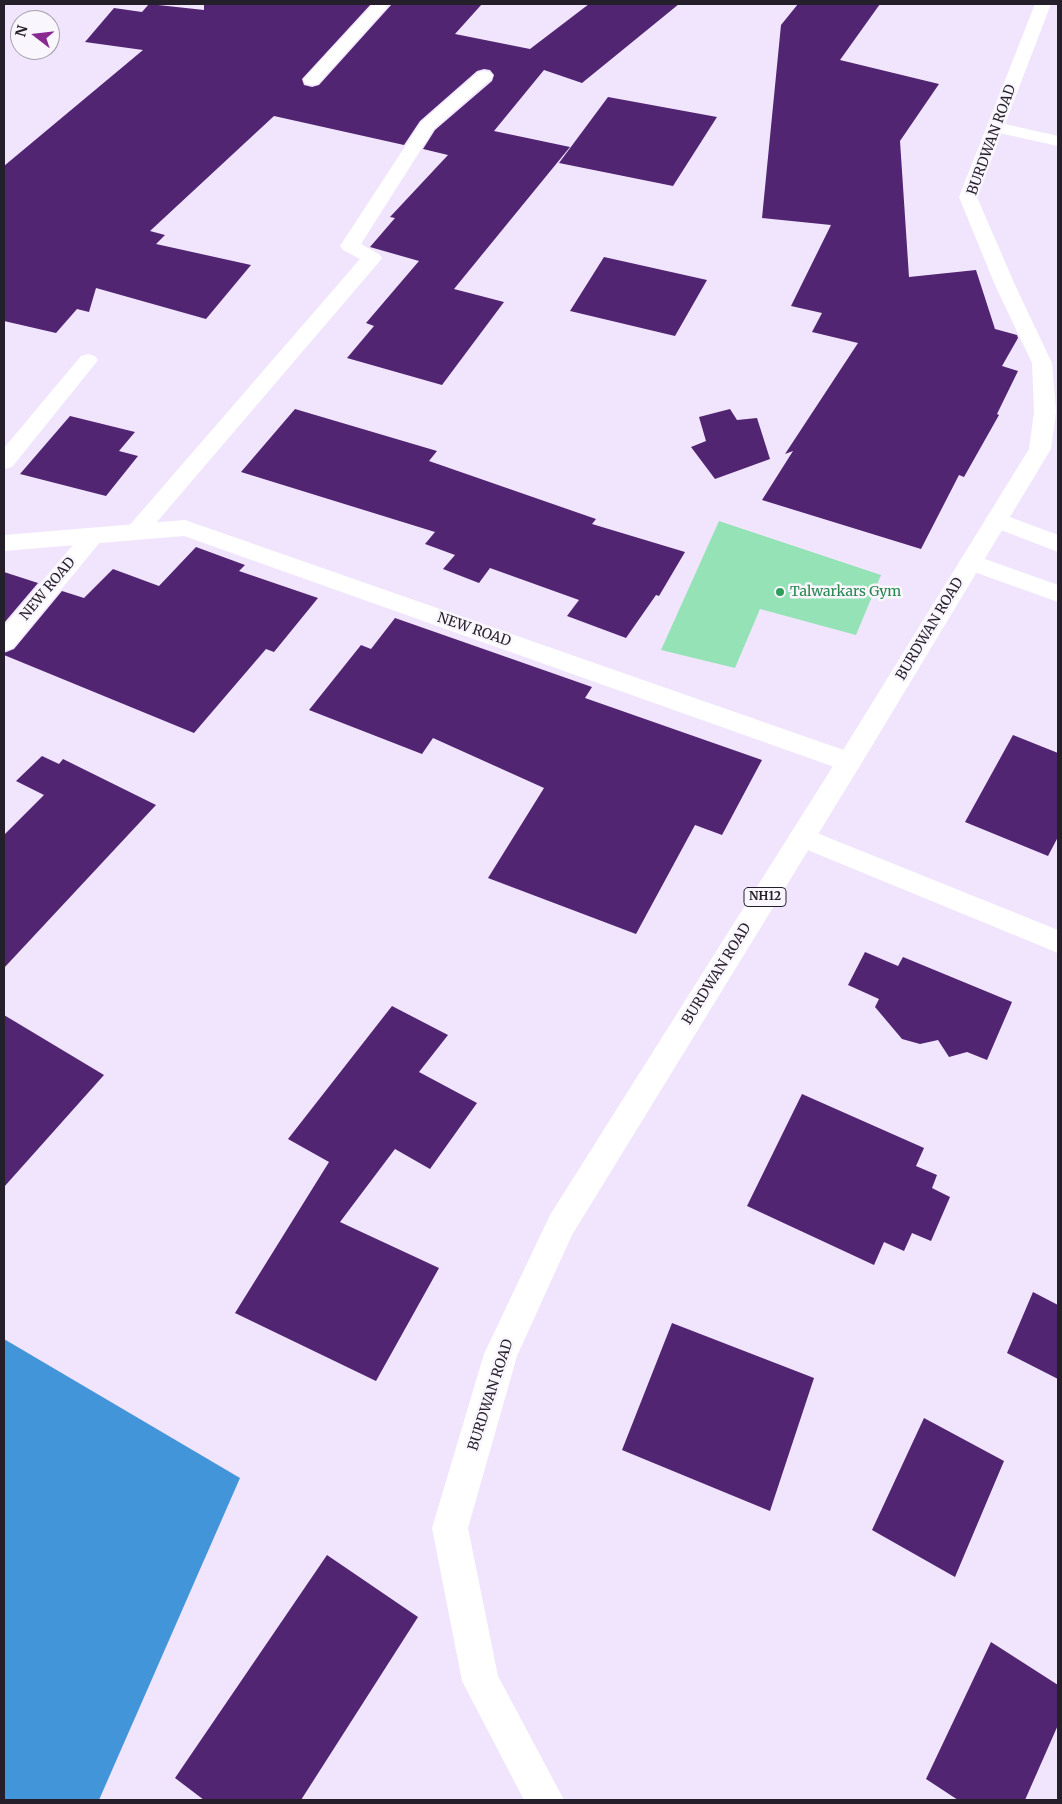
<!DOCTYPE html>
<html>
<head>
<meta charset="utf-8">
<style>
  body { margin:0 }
  #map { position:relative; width:1062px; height:1804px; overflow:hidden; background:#f1e5fe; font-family:Merriweather,serif }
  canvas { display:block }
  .frame { position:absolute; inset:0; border:5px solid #251f2b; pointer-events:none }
  .north { position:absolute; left:10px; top:10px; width:50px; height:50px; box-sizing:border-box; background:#f9f6fd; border:1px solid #a4a0a9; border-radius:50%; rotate:286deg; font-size:14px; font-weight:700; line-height:20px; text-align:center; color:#251f2b }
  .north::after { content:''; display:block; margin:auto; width:18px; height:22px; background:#8a2992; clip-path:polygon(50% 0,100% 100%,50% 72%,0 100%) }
</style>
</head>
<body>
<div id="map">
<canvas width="1062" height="1804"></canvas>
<div class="frame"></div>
<div class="north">N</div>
</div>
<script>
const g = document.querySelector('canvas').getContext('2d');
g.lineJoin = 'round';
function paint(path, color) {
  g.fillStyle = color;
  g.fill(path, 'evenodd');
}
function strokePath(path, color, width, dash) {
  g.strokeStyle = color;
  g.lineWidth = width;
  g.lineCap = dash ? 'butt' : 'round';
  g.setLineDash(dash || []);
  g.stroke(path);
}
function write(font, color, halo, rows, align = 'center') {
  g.font = font + ' Merriweather,serif';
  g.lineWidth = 5;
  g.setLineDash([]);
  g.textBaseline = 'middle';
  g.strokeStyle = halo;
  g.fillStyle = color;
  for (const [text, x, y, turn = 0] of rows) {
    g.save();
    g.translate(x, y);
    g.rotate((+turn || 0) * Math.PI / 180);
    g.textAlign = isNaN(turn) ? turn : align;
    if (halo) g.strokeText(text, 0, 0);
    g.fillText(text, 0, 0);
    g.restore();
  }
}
const green = new Path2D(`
  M 719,521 L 881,575 L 856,635 L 760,609 L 735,668 L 661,650 Z`);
const water = new Path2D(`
  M 4,1339 L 240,1478 L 99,1800 L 4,1800 Z`);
const building = new Path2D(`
  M 149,4 L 204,10 L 204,4 L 371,4 L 302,79 L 304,85 L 312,87 L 319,85 L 392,4 L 482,4 L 455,34 L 530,49 L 589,4 L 679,4 L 582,83 L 544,70 L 494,131 L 570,147 L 454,289 L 504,302 L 442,385 L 347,358 L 374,326 L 366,323 L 419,261 L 370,247 L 395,218 L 390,217 L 448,155 L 423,149 L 435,130 L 492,81 L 494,75 L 490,70 L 484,69 L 477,71 L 420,121 L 404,145 L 274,116 L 150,231 L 165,235 L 156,244 L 251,265 L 206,319 L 96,288 L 89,312 L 77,309 L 56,333 L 4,321 L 4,166 L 143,50 L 85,42 L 114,8 L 142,12 Z
  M 798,4 L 880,4 L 840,60 L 939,84 L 900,141 L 909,277 L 976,270 L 995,329 L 1017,335 L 1018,338 L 1002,366 L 1018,371 L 997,414 L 999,415 L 964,477 L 959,475 L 921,549 L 762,500 L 793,451 L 785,454 L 858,343 L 812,332 L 822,313 L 791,306 L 831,225 L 762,218 L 781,25 Z
  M 608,97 L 717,117 L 673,186 L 559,163 Z
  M 604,257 L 707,280 L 675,336 L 570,311 Z
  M 295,409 L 437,451 L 429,461 L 596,519 L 592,524 L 685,552 L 659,596 L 656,595 L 626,638 L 567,616 L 579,600 L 490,568 L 479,583 L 443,569 L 455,555 L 425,544 L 435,532 L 241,472 Z
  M 730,409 L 737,420 L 757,418 L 770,459 L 715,479 L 691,447 L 706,441 L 699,417 Z
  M 70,416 L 135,432 L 119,451 L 138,456 L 106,496 L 20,474 Z
  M 196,547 L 245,565 L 239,571 L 318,598 L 274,652 L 266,649 L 194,733 L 4,655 L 4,653 L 14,649 L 62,591 L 84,598 L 113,569 L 159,586 Z
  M 4,572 L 38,583 L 4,623 Z
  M 395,618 L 592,687 L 585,698 L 762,760 L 722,835 L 695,825 L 636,934 L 488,878 L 544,788 L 433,738 L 422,754 L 309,710 L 361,645 L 371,649 Z
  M 1013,735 L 1058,753 L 1058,837 L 1048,856 L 965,822 Z
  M 42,756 L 59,764 L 63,759 L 156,805 L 4,968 L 4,835 L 44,795 L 16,781 Z
  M 865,952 L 898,966 L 903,957 L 1012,1002 L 987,1060 L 967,1052 L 949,1057 L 938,1040 L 920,1044 L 902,1039 L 875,1007 L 879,999 L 848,985 Z
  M 392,1006 L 448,1035 L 419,1072 L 477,1103 L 430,1169 L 395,1149 L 340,1222 L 439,1268 L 376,1381 L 235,1313 L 329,1162 L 288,1139 Z
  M 4,1015 L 104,1075 L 4,1187 Z
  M 802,1094 L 924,1148 L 916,1166 L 937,1175 L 932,1188 L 950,1197 L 931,1241 L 912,1233 L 904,1251 L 884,1242 L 874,1265 L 747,1206 Z
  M 1033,1292 L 1058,1305 L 1058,1379 L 1007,1353 Z
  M 672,1323 L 814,1378 L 770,1511 L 622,1450 Z
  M 924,1418 L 1004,1461 L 955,1577 L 872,1530 Z
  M 327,1555 L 418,1617 L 301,1800 L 204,1800 L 175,1778 Z
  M 991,1642 L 1058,1685 L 1058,1725 L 1025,1800 L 958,1800 L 926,1779 Z`);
const minor = new Path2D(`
  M 373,4 L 390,4 L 318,84 L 312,85 L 306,84 L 303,80 L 306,76 Z
  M 484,71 L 490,72 L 493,76 L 490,80 L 434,129 L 361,244 L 379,254 L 382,258 L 379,262 L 144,537 L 136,540 L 128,537 L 125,532 L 128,527 L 360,259 L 343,250 L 340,246 L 421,122 L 478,72 Z
  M 996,122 L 1058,136 L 1058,146 L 990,131 L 987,127 L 990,123 Z
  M 88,354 L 95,356 L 98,360 L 95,364 L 12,467 L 4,469 L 4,448 L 81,356 Z
  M 996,512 L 1058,535 L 1058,552 L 988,525 L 985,520 L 988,515 Z
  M 93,528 L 101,531 L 105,536 L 101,541 L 13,648 L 4,651 L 4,626 L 85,531 Z
  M 971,554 L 1058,585 L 1058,602 L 963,568 L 959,562 L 963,556 Z
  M 802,827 L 1058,930 L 1058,953 L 793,844 L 789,837 L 793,830 Z`);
const major = new Path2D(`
  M 185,520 L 858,755 L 862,762 L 858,769 L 849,772 L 840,769 L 184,536 L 4,551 L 4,535 Z`);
const highway = new Path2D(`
  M 1035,4 L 1051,4 L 977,197 L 1015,285 L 1052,363 L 1056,412 L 1051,449 L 858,769 L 572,1235 L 517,1356 L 468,1528 L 498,1676 L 564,1800 L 524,1800 L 462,1681 L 432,1528 L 484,1354 L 550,1215 L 840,755 L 1029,449 L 1034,412 L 1032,363 L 995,285 L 959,197 Z`);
const markers = [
  [780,592,5,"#2e9e5b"]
];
const shields = [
  [765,897,42]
];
const shieldNames = [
  ["NH12",765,897]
];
const streetNames = [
  ["BURDWAN ROAD",992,140,-70],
  ["NEW ROAD",48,589,-50],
  ["BURDWAN ROAD",930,629,-59],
  ["NEW ROAD",474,630,19],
  ["BURDWAN ROAD",717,974,-58],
  ["BURDWAN ROAD",491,1395,-72]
];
const leisureNames = [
  ["Talwarkars Gym",790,592]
];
paint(green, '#95e2b6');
paint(water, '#4395d9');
paint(building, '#512572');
paint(minor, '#fff');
paint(major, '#fff');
paint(highway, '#fff');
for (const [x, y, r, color] of markers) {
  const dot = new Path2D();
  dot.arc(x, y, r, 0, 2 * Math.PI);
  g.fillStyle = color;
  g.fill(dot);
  strokePath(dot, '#f9f6fd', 2);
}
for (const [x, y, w] of shields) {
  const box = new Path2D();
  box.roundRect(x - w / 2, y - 9.5, w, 19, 4);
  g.fillStyle = '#f9f6fd';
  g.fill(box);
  strokePath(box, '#251f2b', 1);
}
write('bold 12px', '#251f2b', null, shieldNames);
write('14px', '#251f2b', '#f9f6fd', streetNames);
write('14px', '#27864d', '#f9f6fd', leisureNames, 'left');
</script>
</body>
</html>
